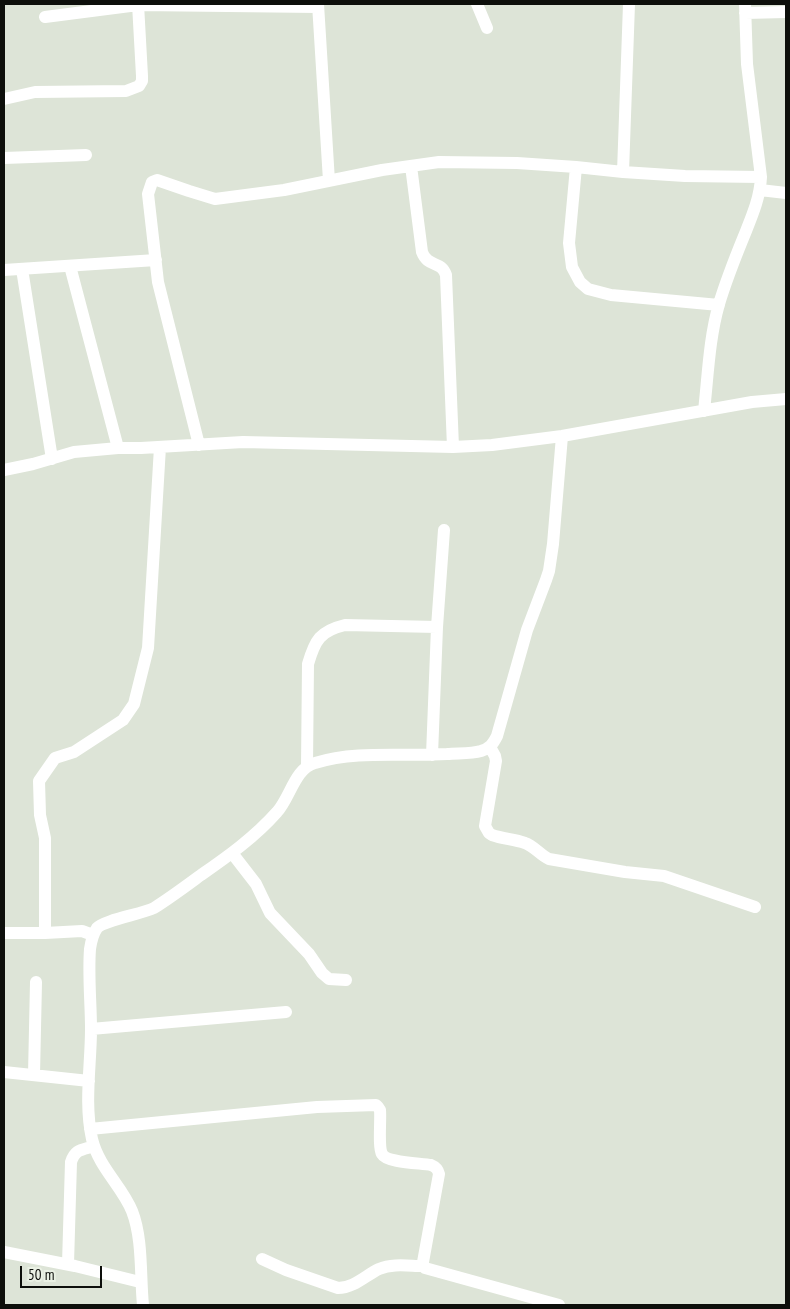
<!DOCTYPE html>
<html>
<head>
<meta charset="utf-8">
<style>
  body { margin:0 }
  #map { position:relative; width:790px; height:1309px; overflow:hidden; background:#dde4d7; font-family:"PT Sans Narrow",sans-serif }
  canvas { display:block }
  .frame { position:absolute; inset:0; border:5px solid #0d0f0b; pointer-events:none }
  .scale { position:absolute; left:20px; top:1266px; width:82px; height:22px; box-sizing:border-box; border:2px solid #0d0f0b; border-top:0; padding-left:6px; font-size:15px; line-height:18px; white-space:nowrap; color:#0d0f0b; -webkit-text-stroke:4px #eaf1e4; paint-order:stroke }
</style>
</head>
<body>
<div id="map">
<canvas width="790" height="1309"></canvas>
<div class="frame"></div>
<div class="scale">50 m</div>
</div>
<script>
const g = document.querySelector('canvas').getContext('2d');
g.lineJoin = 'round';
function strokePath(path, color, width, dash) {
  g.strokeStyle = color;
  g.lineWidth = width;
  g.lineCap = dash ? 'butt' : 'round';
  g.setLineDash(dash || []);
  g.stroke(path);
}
const minor = new Path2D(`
  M 318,4 L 329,181
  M 477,4 L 487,28
  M 745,13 L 786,12
  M 45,17 L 138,5 L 318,7
  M 4,99 L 35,92 L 126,91 L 139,86 L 142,81 L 142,76 L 138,4
  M 4,158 L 86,155
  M 411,166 L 422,252 C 428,268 441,260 446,275 L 453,447
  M 576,167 L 569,243 L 572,267 L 580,282 L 588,289 L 611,295 L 719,305
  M 623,172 L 629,4
  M 760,190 L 786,193
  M 70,266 L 118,448
  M 22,269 L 52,459
  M 4,270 L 156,260
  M 704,411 C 708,376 709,339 719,304 C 726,281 735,258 744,236 C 752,216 760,198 761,177 L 747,64 L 745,4
  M 199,445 L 158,282 L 148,194 L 152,182 L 157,180 L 189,191 L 215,199 L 284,190 L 382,170 L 439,162 L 517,163 L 576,167 L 623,172 L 685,176 L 761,177
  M 4,470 L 33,464 L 74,452 L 118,448 L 141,448 L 243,442 L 453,447 L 492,445 L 562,436 L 752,402 L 786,399
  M 490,747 L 495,756 L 496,761 L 485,826 L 489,833 L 492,835 C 503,839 514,839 525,843 C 534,846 540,855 549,859 L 625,872 L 664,876 L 755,907
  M 432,755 L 437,627 L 444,530
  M 307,766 L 308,664 C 315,640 320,631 345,625 L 437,627
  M 232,853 L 256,884 L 270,913 L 309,954 L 322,973 L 329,979 L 346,980
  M 4,933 L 45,933 L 82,931 L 93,935
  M 45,933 L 45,838 L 40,815 L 39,781 L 55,758 L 74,752 L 123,720 L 134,704 L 148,648 L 160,447
  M 91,1029 L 286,1012
  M 4,1072 L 89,1081
  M 34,1075 L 36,982
  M 90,1129 L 317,1107 L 376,1105 L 378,1107 L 380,1110 C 381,1119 378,1147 382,1154 C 387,1163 421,1163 431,1165 C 436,1167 438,1169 439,1174 L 423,1262 L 423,1266 L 425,1268 L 559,1305
  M 4,1252 L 75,1266 L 140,1282
  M 262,1259 L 286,1270 L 338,1288 C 354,1288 366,1275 379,1269 C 393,1263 409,1266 423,1266
  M 68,1264 L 71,1162 C 75,1149 82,1150 94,1146
  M 143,1305 C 140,1276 143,1239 132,1211 C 122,1186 99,1168 92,1139 C 84,1103 91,1065 91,1029 C 91,1003 88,976 90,949 C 91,942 93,934 97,928 C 104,920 142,914 154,908 C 170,898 186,886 201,875 C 227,857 255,837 277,812 C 290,798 295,768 315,763 C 358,750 403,757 447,754 C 458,753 471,754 481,751 C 490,748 493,744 497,736 L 527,630 L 546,580 L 549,571 L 553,544 L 562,436`);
strokePath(minor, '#fff', 12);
</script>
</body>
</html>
